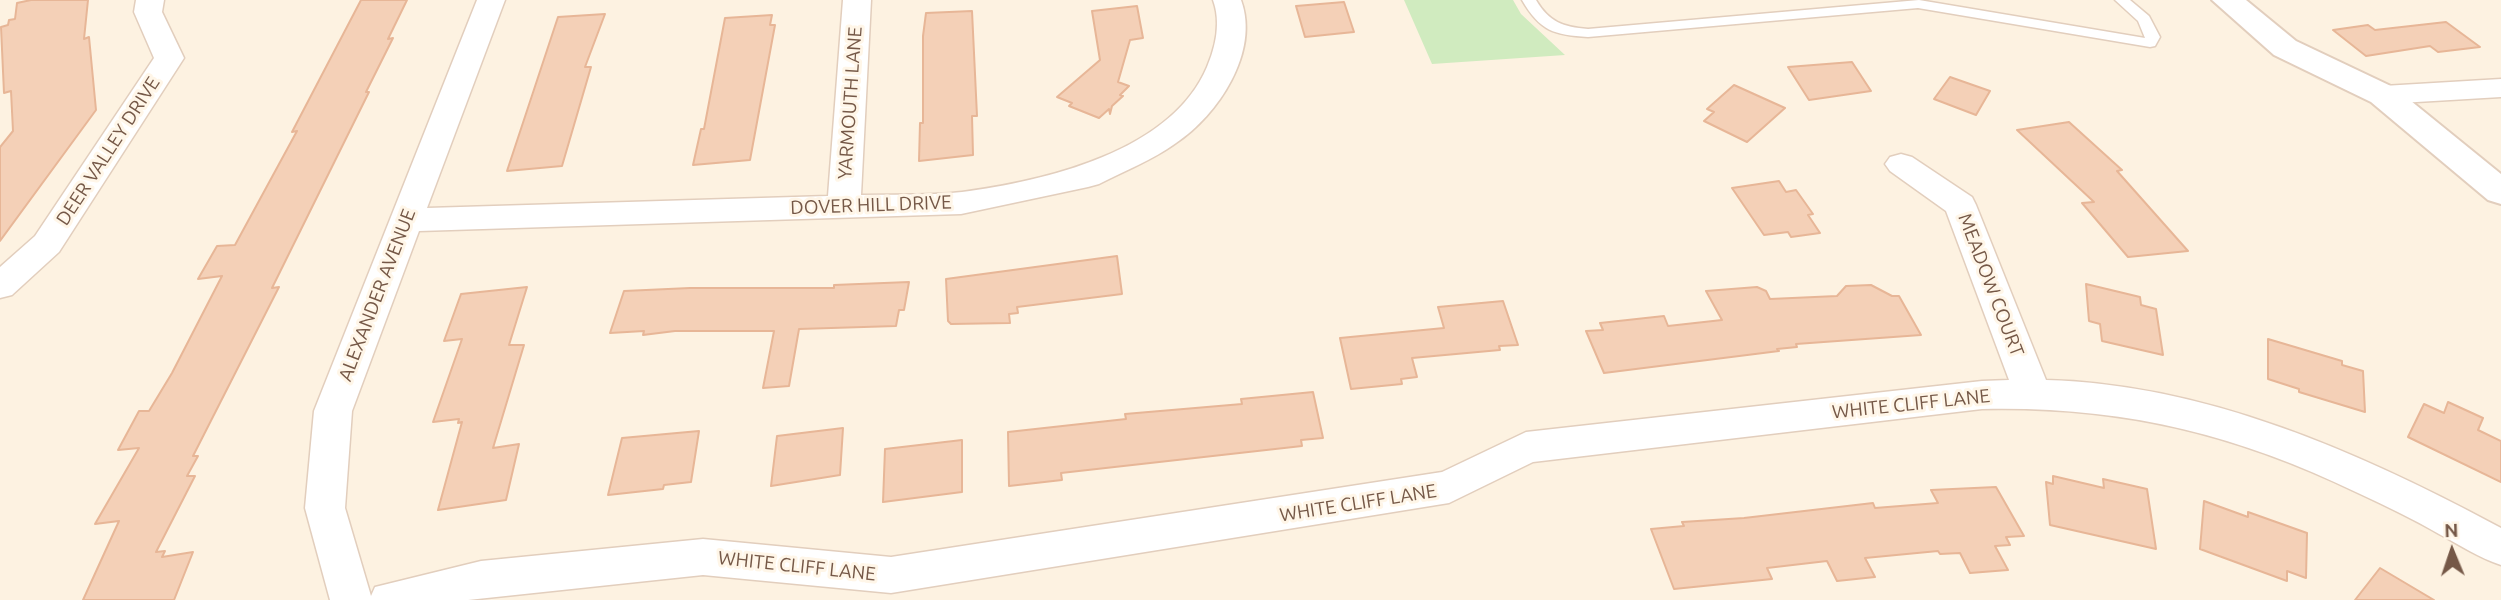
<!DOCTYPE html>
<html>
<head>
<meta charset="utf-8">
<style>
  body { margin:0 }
  #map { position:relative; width:2501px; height:600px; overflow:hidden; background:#fdf2e1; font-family:Ubuntu,sans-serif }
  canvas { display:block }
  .north { position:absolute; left:2417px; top:516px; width:70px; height:70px; -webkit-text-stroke:5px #fff6e8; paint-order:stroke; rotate:358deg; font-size:19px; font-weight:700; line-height:28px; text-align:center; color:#755847 }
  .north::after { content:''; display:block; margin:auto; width:24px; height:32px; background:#755847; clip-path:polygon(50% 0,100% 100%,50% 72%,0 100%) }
</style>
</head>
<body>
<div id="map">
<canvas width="2501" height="600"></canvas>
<div class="north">N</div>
</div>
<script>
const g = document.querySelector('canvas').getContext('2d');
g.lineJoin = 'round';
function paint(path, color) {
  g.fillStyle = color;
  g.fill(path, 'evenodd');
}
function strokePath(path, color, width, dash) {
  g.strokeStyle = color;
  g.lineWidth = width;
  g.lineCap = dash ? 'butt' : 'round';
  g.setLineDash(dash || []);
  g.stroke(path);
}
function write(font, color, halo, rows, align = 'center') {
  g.font = font + ' Ubuntu,sans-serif';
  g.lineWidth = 6;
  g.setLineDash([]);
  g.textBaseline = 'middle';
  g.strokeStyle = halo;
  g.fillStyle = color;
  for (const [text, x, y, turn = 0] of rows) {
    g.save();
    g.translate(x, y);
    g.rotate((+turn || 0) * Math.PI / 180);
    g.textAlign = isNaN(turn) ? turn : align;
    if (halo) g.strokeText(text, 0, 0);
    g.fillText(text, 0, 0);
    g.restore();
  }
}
const green = new Path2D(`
  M 1404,0 L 1513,0 L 1521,14 L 1565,55 L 1432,64 Z`);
const building = new Path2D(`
  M 31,0 L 88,0 L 84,39 L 89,37 L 96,110 L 0,241 L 0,147 L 13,131 L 11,91 L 4,93 L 1,27 L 8,25 L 9,20 L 15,19 L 17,3 Z
  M 361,0 L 407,0 L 388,39 L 393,38 L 366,92 L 369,92 L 272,288 L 279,287 L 193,456 L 198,456 L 187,476 L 195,476 L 156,552 L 165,551 L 162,557 L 193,552 L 174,600 L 83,600 L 119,521 L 95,524 L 139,448 L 118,450 L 139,411 L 149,411 L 172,373 L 222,276 L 198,279 L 217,246 L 235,245 L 297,131 L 292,132 Z
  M 1344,2 L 1354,32 L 1305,37 L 1296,6 Z
  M 1137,6 L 1143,38 L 1130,40 L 1118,82 L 1129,86 L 1120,95 L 1123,96 L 1112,106 L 1110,114 L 1109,109 L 1099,118 L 1069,106 L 1072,103 L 1057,97 L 1100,60 L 1092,11 Z
  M 972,11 L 977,116 L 972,116 L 973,155 L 919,161 L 920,123 L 923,123 L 923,36 L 926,13 Z
  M 605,14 L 585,67 L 591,67 L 562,166 L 507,171 L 558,17 Z
  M 772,15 L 770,25 L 775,25 L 750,160 L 693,165 L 701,129 L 704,129 L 725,18 Z
  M 2446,22 L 2480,47 L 2438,52 L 2430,46 L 2366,56 L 2333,30 L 2368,25 L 2375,30 Z
  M 1852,62 L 1871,91 L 1809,100 L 1788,67 Z
  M 1950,77 L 1990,91 L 1976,115 L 1934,99 Z
  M 1734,85 L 1785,108 L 1747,142 L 1704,121 L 1714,112 L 1707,109 Z
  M 2069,122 L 2122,170 L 2117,171 L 2188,251 L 2128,257 L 2082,203 L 2094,202 L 2017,130 Z
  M 1779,181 L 1786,192 L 1796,190 L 1813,214 L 1808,215 L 1820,233 L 1791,237 L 1788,232 L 1764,235 L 1732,188 Z
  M 1117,256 L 1122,294 L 1017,307 L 1018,313 L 1009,314 L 1010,323 L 951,324 L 948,321 L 946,279 Z
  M 909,282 L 904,310 L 899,310 L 896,326 L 799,329 L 789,386 L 763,388 L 774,331 L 675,331 L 643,335 L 644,331 L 610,333 L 624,291 L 690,288 L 834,288 L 834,285 Z
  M 2086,284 L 2140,297 L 2141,305 L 2156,309 L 2163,355 L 2102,341 L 2100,324 L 2089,321 Z
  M 1871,285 L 1892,296 L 1899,296 L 1921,335 L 1796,344 L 1797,347 L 1777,349 L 1779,351 L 1604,373 L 1586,331 L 1603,330 L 1600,323 L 1664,316 L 1668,326 L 1722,320 L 1706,291 L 1757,287 L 1766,291 L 1770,299 L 1837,296 L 1846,286 Z
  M 527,287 L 509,345 L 524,345 L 493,448 L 519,444 L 506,500 L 438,510 L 462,422 L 458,423 L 459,419 L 433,422 L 462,339 L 444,341 L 461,294 Z
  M 1503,301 L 1518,345 L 1499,346 L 1500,350 L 1412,358 L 1417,377 L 1401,379 L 1402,384 L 1351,389 L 1340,338 L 1444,328 L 1438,307 Z
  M 2268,339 L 2342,361 L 2342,365 L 2363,371 L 2365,412 L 2299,392 L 2299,389 L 2268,379 Z
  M 1313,392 L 1323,438 L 1301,440 L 1302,446 L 1061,473 L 1062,480 L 1009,486 L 1008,432 L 1126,419 L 1125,414 L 1242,404 L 1241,399 Z
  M 2448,402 L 2483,418 L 2478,430 L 2501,441 L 2501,482 L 2408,437 L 2424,404 L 2444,413 Z
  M 843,428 L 840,475 L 771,486 L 777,436 Z
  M 699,431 L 691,482 L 664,485 L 663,489 L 608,495 L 622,438 Z
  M 962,440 L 962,492 L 883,502 L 885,449 Z
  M 2053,476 L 2104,488 L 2103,479 L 2147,489 L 2156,549 L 2050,525 L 2046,482 L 2053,484 Z
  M 1996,487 L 2024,536 L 2006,537 L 2010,545 L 1995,546 L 2008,570 L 1970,573 L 1960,553 L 1940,554 L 1938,551 L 1865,558 L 1875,577 L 1837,581 L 1827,561 L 1767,568 L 1772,579 L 1674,589 L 1651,529 L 1684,526 L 1682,522 L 1744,518 L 1873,503 L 1875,508 L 1938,503 L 1931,490 Z
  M 2204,501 L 2248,517 L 2248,512 L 2307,533 L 2306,578 L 2287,571 L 2287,581 L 2200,549 Z
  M 2380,568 L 2434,600 L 2355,600 Z`);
const service = new Path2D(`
  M 1522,0 L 1536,0 C 1549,22 1563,27 1588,29 L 1919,0 L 2145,38 L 2138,21 L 2115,0 L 2130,0 L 2149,16 L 2160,37 L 2155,46 L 2150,47 L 1918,8 L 1588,37 C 1554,35 1540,31 1522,0 Z`);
const minor = new Path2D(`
  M 136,0 L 164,0 L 162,12 L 184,58 L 59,252 L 12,295 L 0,298 L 0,267 L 35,236 L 154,58 L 134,12 Z
  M 477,0 L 505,0 L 427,208 L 828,196 L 843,0 L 871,0 L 861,195 C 894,194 929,196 962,192 C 1045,181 1171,152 1207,67 C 1216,46 1221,22 1213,0 L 1241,0 C 1260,52 1218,115 1176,143 C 1153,160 1124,171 1099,184 L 1088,187 L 961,214 L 419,231 L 352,411 L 345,508 L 371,596 L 375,587 L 481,561 L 703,539 L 891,557 L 1442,472 L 1526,432 L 1982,381 L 2009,380 L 1946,211 L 1890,171 L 1885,164 L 1890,157 L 1901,154 L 1912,157 L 1972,197 L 1976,205 L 2046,380 C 2206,384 2362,453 2501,528 L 2501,565 C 2479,558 2460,545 2439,534 C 2413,519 2386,506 2358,493 C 2234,433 2120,406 1982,409 L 1533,462 L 1449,503 L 891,593 L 703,575 L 468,600 L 330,600 L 305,508 L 314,411 Z
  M 2501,79 L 2501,97 L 2383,104 L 2372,102 L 2368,95 L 2372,88 L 2383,86 Z`);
const tertiary = new Path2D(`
  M 2212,0 L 2246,0 L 2296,41 L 2395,88 L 2501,174 L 2501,204 L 2488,200 L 2371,102 L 2274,55 Z`);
const streetNames = [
  ["YARMOUTH LANE",850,103,-86],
  ["DEER VALLEY DRIVE",108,151,-57],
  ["DOVER HILL DRIVE",871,205,-2],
  ["MEADOW COURT",1991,285,69],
  ["ALEXANDER AVENUE",377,295,-69],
  ["WHITE CLIFF LANE",1911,404,-6],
  ["WHITE CLIFF LANE",1358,503,-9],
  ["WHITE CLIFF LANE",797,566,6]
];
paint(green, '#d0ebbf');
paint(building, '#f4d0b7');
strokePath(building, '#e7b697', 2);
strokePath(service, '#e2cebd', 3);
strokePath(minor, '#e2cebd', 3);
strokePath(tertiary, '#e2cebd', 4);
paint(service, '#fff');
paint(minor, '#fff');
paint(tertiary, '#fff');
write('19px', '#755847', '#fff6e8', streetNames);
</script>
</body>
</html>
